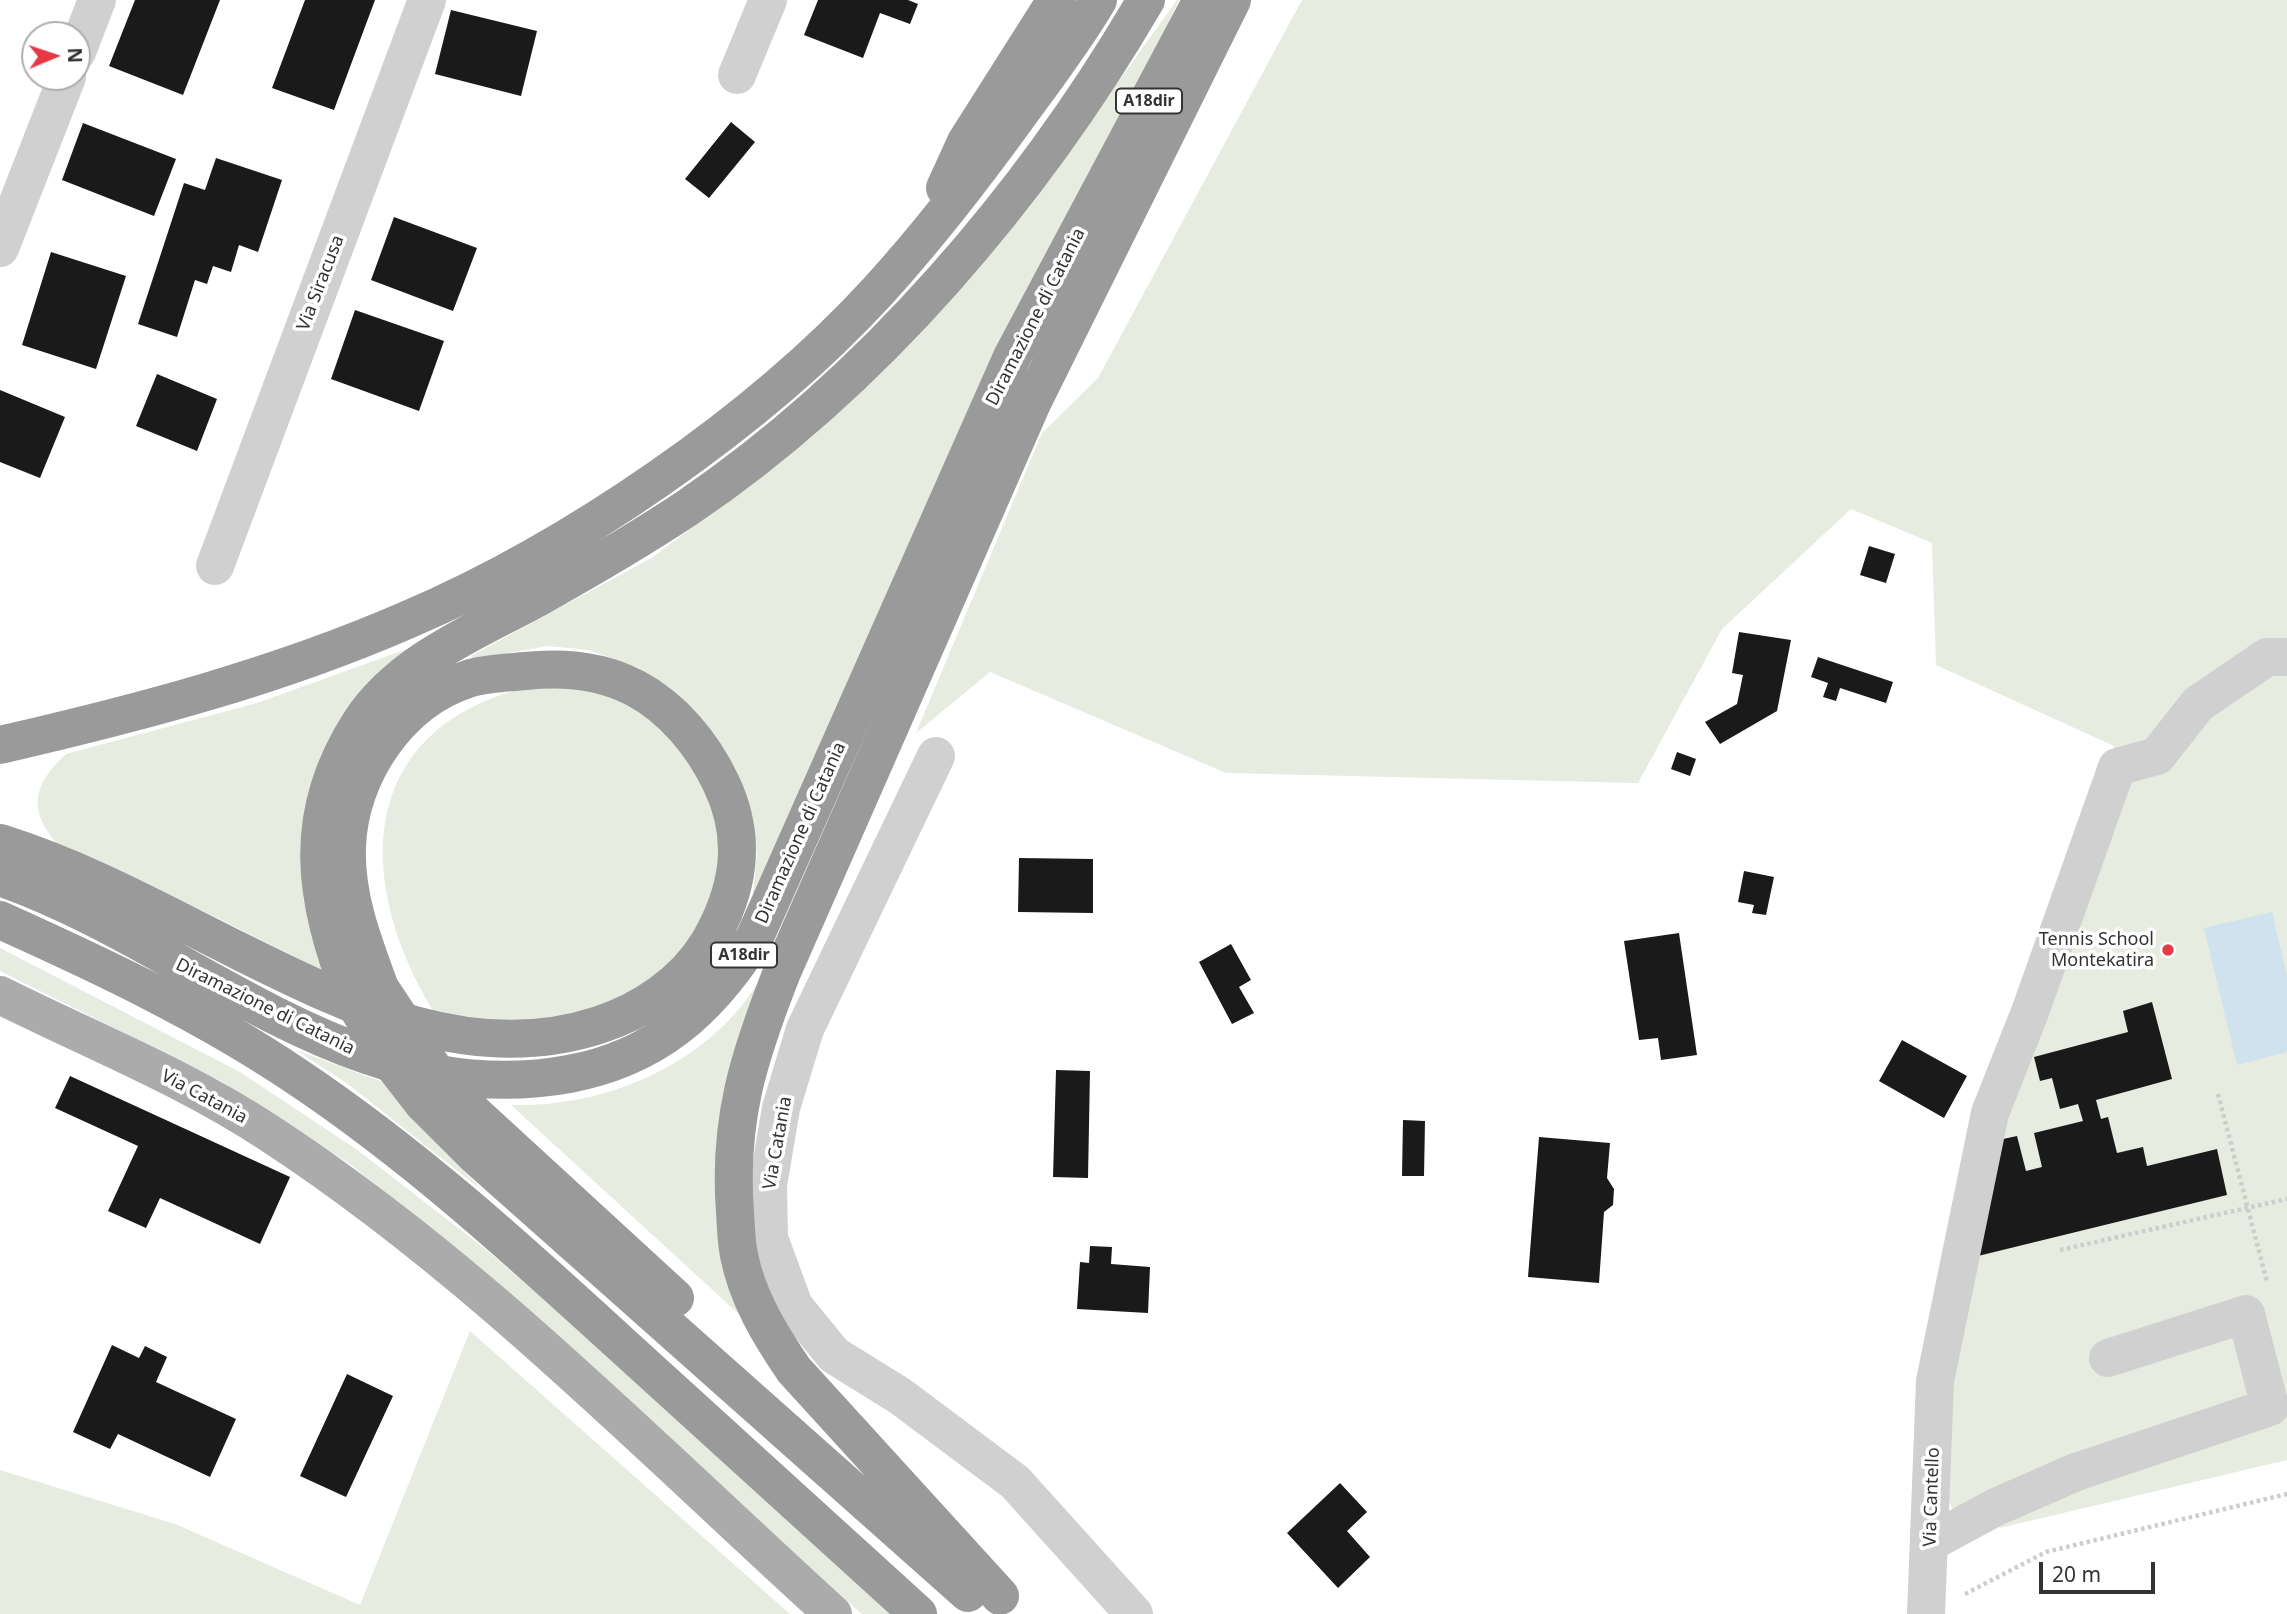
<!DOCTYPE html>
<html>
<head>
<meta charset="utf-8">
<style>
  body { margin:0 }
  #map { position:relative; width:2287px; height:1614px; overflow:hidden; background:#fff; font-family:"Noto Sans",sans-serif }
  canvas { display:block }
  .north { position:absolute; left:21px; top:21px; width:70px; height:70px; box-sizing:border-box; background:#fff; border:2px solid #adadad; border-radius:50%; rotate:88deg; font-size:19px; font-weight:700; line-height:28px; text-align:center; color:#333 }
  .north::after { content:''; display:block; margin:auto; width:24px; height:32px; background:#e63946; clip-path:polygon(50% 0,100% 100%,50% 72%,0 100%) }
  .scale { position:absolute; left:2039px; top:1562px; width:116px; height:32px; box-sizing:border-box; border:4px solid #333; border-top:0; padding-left:9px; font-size:21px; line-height:24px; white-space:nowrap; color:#333; -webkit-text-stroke:5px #fff; paint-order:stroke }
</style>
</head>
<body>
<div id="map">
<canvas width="2287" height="1614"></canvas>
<div class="north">N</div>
<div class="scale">20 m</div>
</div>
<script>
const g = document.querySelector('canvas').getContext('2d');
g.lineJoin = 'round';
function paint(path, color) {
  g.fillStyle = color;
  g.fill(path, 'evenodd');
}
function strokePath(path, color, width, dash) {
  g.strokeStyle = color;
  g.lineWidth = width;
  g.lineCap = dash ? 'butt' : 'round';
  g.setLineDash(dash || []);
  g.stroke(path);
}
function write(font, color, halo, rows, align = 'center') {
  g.font = font + ' "Noto Sans",sans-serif';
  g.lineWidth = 7;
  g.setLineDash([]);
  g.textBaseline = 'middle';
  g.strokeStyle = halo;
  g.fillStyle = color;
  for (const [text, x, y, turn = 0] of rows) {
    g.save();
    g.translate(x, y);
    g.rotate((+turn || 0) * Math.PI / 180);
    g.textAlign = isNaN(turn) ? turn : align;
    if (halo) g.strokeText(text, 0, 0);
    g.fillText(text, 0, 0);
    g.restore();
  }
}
const green = new Path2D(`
  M 1177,0 L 1179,0 L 752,904 L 757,853 L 753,822 L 716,738 L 675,691 L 639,668 L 589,650 L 548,646 L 507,653 L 474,663 L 471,656 L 653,557 L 808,440 L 934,318 L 1075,142 Z
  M 1302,0 L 2287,0 L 2287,1460 L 2000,1528 L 1998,1496 L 1962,1509 L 1952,1508 L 1940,1482 L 1947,1391 L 2005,1115 L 2095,786 L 2114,746 L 1936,665 L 1932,543 L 1851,509 L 1722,629 L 1638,783 L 1226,773 L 990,672 L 916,733 L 1042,433 L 1098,378 Z
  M 418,645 L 303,861 L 303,898 L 323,971 C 277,948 231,924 184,902 C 162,891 70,858 58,845 C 27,809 33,785 66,754 L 257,703 Z
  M 532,686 L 567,686 L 601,693 L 633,707 L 662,727 L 686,753 L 716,816 L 720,851 L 718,886 L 685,949 L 660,973 L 609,1006 L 515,1024 L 436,1015 C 354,883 354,727 532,686 Z
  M 0,948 L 240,1072 L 356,1149 L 484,1248 L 546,1301 L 890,1614 L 862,1614 L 457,1249 L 350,1164 L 222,1082 L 0,971 Z
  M 768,970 L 739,1044 L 742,1317 L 511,1105 C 586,1107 665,1081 721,1028 C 739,1012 753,989 768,970 Z
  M 296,1050 L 388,1084 L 442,1149 L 484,1192 L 348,1084 Z
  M 470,1331 L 790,1614 L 0,1614 L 0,1470 L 175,1524 L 360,1605 Z`);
const water = new Path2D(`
  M 2272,912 L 2287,976 L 2287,1052 L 2237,1065 L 2204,928 Z`);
const building = new Path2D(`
  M 135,0 L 220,0 L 183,95 L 109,66 Z
  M 305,0 L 375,0 L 334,110 L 272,88 Z
  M 818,0 L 908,0 L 918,4 L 910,24 L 880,13 L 863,58 L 804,35 Z
  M 451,10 L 537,31 L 521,96 L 435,74 Z
  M 731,122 L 755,142 L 709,198 L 685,179 Z
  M 83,123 L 176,159 L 154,216 L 62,180 Z
  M 216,158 L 282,180 L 258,252 L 239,245 L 231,272 L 213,266 L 207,284 L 195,280 L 177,337 L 138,324 L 184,183 L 205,190 Z
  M 394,217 L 477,248 L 453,311 L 371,280 Z
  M 51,252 L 126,276 L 96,369 L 22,345 Z
  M 355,310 L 444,341 L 419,411 L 331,379 Z
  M 157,374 L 217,399 L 197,451 L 136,426 Z
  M 0,390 L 65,417 L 40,478 L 0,462 Z
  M 1869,546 L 1895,554 L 1886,583 L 1860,575 Z
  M 1739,632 L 1791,640 L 1777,711 L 1720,744 L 1705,722 L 1737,704 L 1743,675 L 1732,673 Z
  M 1818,657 L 1893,682 L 1886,703 L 1840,688 L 1836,701 L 1823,697 L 1828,683 L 1811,677 Z
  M 1677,752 L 1696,759 L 1690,776 L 1671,769 Z
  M 1019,858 L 1093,859 L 1093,913 L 1018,912 Z
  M 1744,871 L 1774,877 L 1766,915 L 1752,913 L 1754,905 L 1738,902 Z
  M 1679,933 L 1697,1055 L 1661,1060 L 1658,1038 L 1639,1040 L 1624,941 Z
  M 1231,944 L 1251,980 L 1239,987 L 1254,1013 L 1232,1024 L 1199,962 Z
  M 2152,1002 L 2172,1079 L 2096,1100 L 2101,1119 L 2108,1117 L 2117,1153 L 2143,1147 L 2147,1166 L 2217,1149 L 2227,1195 L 1978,1256 L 2003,1139 L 2017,1136 L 2026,1171 L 2042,1167 L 2034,1133 L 2083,1121 L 2078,1104 L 2060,1109 L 2052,1078 L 2040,1081 L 2034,1057 L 2128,1032 L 2123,1011 Z
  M 1902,1040 L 1967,1076 L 1944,1118 L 1879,1081 Z
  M 1056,1070 L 1090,1071 L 1088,1178 L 1053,1177 Z
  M 70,1076 L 290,1177 L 260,1244 L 160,1198 L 146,1228 L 108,1211 L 138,1146 L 55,1108 Z
  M 1403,1120 L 1425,1121 L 1424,1176 L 1402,1176 Z
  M 1539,1137 L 1610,1143 L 1607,1178 L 1614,1189 L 1613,1205 L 1604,1212 L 1599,1283 L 1528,1277 Z
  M 1090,1246 L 1112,1247 L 1111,1264 L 1150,1267 L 1148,1313 L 1077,1309 L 1080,1262 L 1089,1263 Z
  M 112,1345 L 139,1358 L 145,1346 L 167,1357 L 156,1382 L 236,1419 L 210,1477 L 118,1434 L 110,1449 L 73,1432 Z
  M 347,1374 L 393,1396 L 346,1497 L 300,1476 Z
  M 1340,1483 L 1367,1512 L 1347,1531 L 1370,1557 L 1338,1588 L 1287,1533 Z`);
const path = new Path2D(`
  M 2218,1094 L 2267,1282
  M 2060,1250 L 2287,1199
  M 1965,1594 L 2046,1552 L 2287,1494`);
const minor = new Path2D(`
  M 77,52 L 97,0
  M 737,75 L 768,0
  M 0,248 L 67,77
  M 215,566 L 427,0
  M 936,756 L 805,1029 L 781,1108 L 768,1185 L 769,1238 L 794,1306 L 834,1355 L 900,1396 L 1015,1482 L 1134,1614
  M 1931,1542 L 1996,1507 L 2076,1472 L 2270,1407 L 2246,1314 L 2108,1358
  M 1926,1614 L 1935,1381 L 1990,1113 L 2030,1012 L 2117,767 L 2157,756 L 2198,704 L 2267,657 L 2287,657`);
const major = new Path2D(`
  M 0,995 C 90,1040 186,1078 269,1133 C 476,1268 651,1449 833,1614`);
const highway = new Path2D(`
  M 945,188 L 966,142 L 1056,0
  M 0,745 C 139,713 276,677 407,620 C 571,550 758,422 878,291 C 929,235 976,174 1020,113 C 1047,76 1075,39 1098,0
  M 0,843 C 83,869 159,911 237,950 C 350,1006 470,1067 599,1025 C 642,1011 684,983 708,944 C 739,891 748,839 721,783 C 703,745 673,708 635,688 C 601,670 562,667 525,671 C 507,673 486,673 468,679 C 399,701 349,775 347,847 C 345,896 363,942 380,988
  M 0,877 C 190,943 353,1114 569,1074 C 655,1058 708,1011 754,939 L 1012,357 L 1202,0
  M 0,920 C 100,965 202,1013 293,1074 C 412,1153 516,1248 621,1344 C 720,1434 819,1524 918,1614
  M 352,998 C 314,900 300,816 360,723 C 400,661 477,631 539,597 C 589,569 639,540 687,508 C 873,382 1033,194 1146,0
  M 423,1103 L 476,1156 L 968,1593
  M 467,1107 L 675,1298
  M 1000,1596 L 794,1370 C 770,1335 747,1297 739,1255 C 736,1241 736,1226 735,1212 C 728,1120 749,1056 782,972 L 1032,403 L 1232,0`);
const highwayBridge = new Path2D(`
  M 380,988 L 435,1071 L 467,1107
  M 352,998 L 384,1053 L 423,1103`);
const markers = [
  [2168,950,7,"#e63946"]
];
const shields = [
  [1149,101,66],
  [744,955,66]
];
const shieldNames = [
  ["A18dir",1149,101],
  ["A18dir",744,955]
];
const streetNames = [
  ["Via Siracusa",321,283,-69],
  ["Diramazione di Catania",1036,317,-63],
  ["Diramazione di Catania",801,833,-66],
  ["Diramazione di Catania",265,1007,26],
  ["Via Catania",204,1097,28],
  ["Via Catania",778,1143,-80],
  ["Via Cantello",1932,1497,-88]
];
const poiNames = [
  ["Tennis School",2154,940],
  ["Montekatira",2154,961]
];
paint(green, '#e6ecdf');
paint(water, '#cfe2ee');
paint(building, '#1a1a1a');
strokePath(path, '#cdcdcd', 4.5, [3.5, 3.5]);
strokePath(minor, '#d0d0d0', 38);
strokePath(major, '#ababab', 38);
strokePath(highway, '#9a9a9a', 38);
strokePath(highwayBridge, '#9a9a9a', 38);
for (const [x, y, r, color] of markers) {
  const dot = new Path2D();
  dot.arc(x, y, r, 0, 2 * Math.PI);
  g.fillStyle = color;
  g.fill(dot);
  strokePath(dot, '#fff', 2.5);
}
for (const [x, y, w] of shields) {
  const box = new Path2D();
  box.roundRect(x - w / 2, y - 12.5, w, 25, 5);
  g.fillStyle = '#fff';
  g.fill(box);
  strokePath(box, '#333', 2);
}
write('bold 16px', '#333', null, shieldNames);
write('18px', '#333', '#fff', streetNames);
write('18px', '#333', '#fff', poiNames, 'right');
</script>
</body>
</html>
